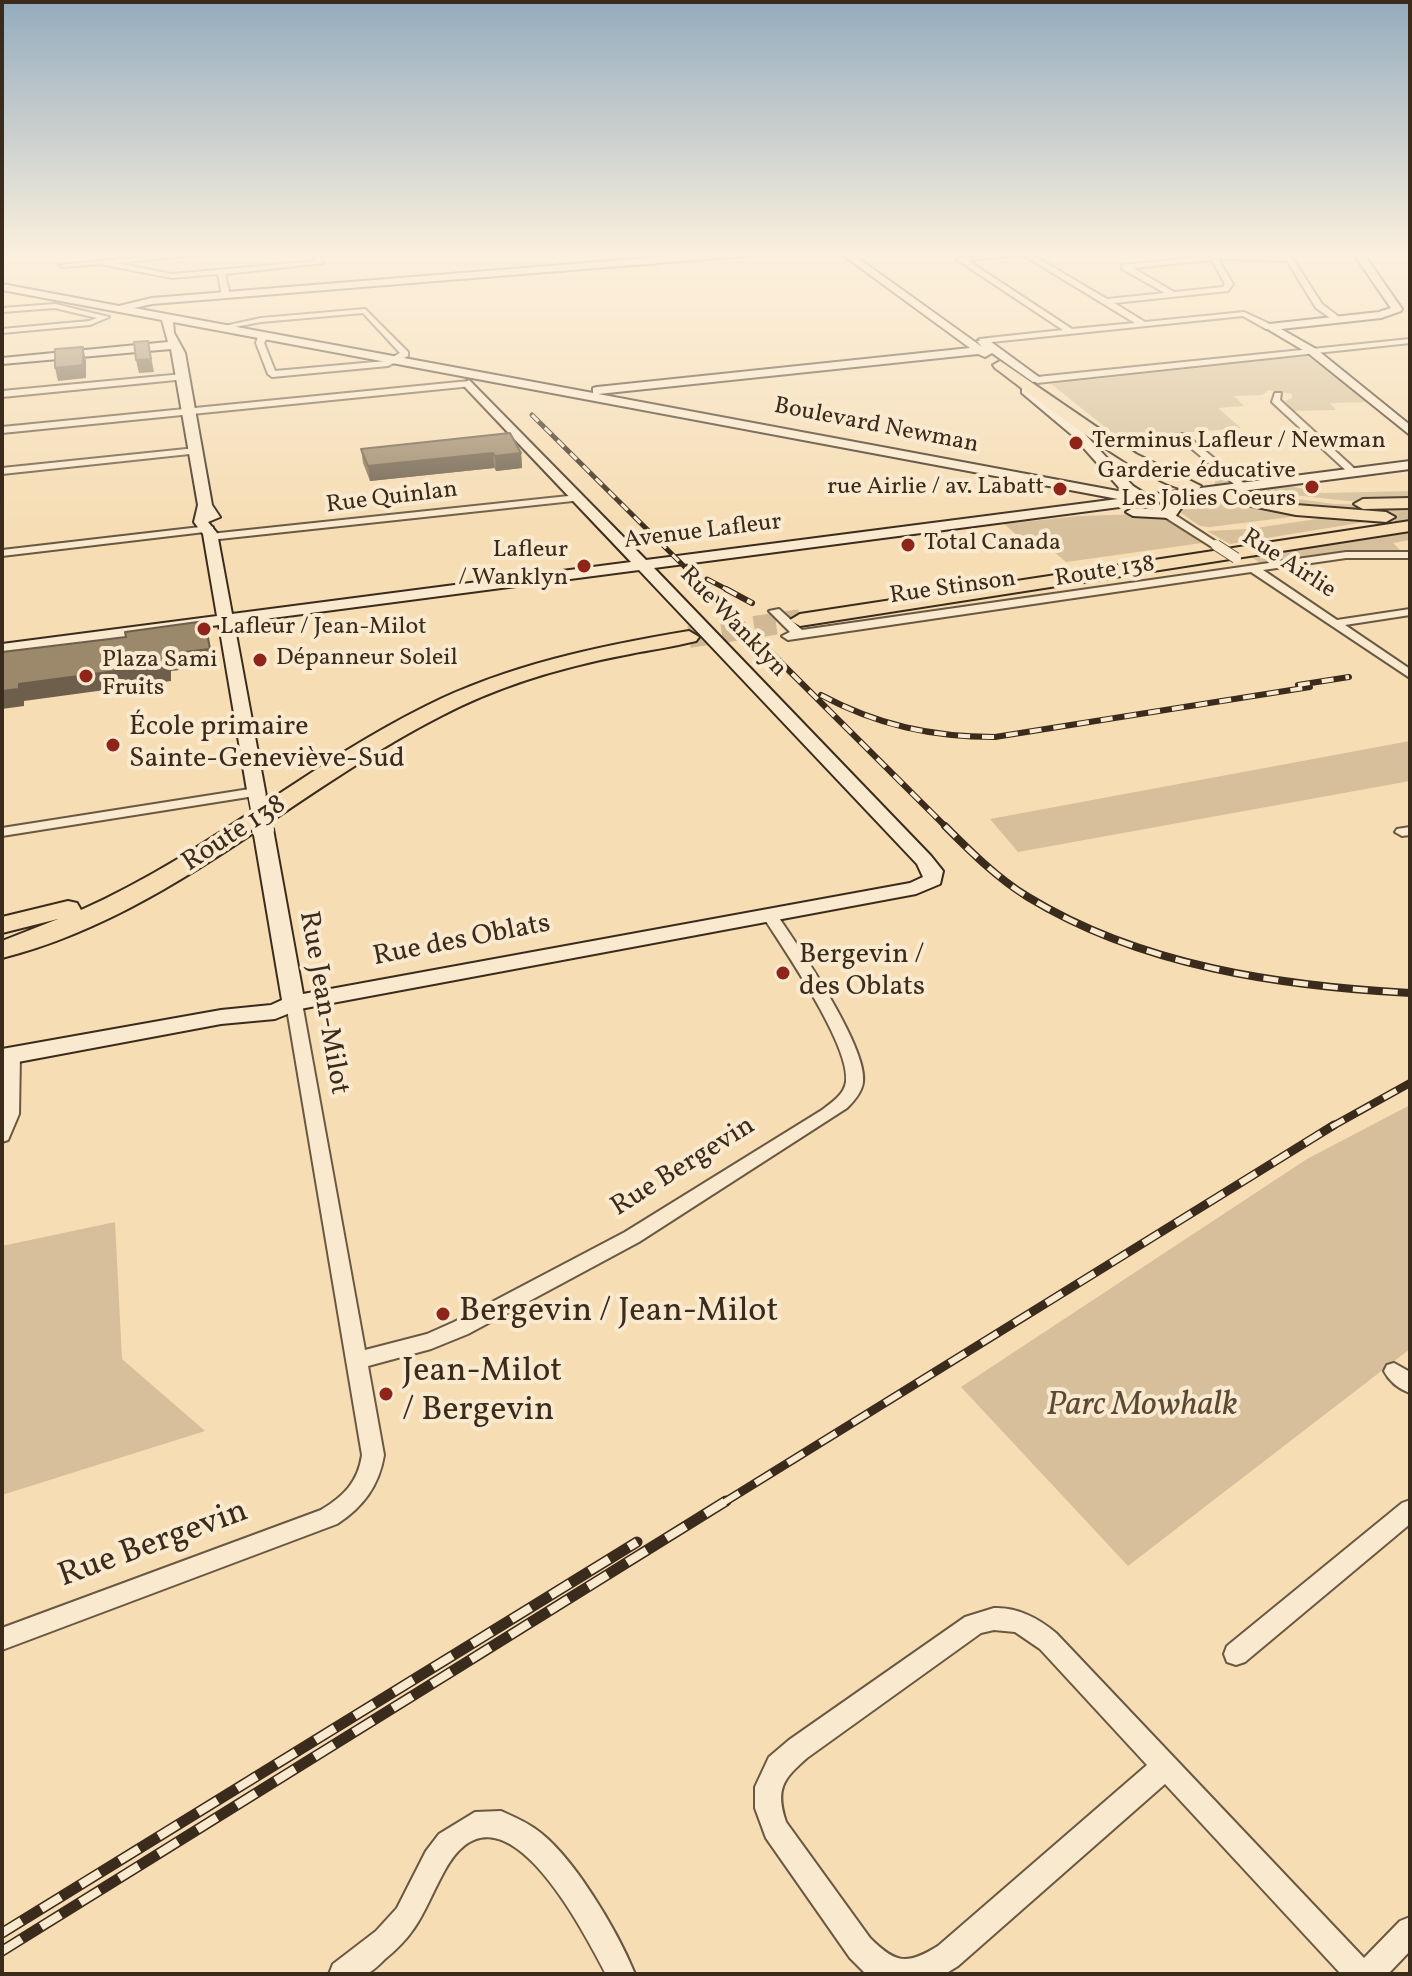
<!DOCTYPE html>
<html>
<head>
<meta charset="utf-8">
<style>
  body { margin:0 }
  #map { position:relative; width:1412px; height:1976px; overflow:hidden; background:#f6ddb4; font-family:Vollkorn,serif }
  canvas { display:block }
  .frame { position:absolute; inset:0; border:4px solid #3b2b1c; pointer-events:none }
</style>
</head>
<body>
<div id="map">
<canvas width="1412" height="1976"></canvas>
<div class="frame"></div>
</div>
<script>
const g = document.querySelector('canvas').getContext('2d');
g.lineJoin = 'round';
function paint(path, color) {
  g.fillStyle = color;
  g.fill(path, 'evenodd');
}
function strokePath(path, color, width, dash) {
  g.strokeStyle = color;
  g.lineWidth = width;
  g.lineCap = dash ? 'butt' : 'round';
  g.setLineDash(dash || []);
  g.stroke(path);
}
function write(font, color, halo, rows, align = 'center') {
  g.font = font + ' Vollkorn,serif';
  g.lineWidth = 8;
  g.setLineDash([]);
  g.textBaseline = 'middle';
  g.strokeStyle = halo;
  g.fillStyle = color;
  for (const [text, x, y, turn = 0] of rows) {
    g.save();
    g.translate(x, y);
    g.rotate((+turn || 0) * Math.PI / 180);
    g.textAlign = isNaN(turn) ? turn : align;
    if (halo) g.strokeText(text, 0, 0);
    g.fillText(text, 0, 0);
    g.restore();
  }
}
const green = new Path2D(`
  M 1308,356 L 1366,402 L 1330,403 L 1336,410 L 1294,411 L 1285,401 L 1292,398 L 1292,394 L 1269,390 L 1262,395 L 1234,396 L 1244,406 L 1218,408 L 1241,428 L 1119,438 L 1051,384 Z
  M 1290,486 L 1322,493 L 1410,491 L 1410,501 L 1348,501 L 1265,492 L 1256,493 L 1334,504 L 1410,505 L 1410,514 L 1315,514 L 1210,527 L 1200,526 L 1181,513 L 1183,505 L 1198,498 Z
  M 1145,514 L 1164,518 L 1202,543 L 1066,562 L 1048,547 L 1033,549 L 1004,524 L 1078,516 Z
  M 1330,517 L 1371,521 L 1230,544 L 1207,531 L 1249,529 Z
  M 1410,531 L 1410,540 L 1393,543 L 1401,551 L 1347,550 L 1260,563 L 1249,555 Z
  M 1410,741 L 1410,781 L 1018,852 L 990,819 Z
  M 1410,1105 L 1410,1349 L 1128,1566 L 961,1387 L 1307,1159 Z
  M 115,1222 L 122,1359 L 205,1431 L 2,1495 L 2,1246 Z`);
const highwayTunnelFar1 = new Path2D(`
  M 1215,483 L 1258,493
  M 1395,522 L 1410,519`);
const highwayTunnel = new Path2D(`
  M 689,637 L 800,620`);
const street = new Path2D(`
  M 188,253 L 217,253 L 116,263 L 172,274 L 316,261 L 312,253 L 318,253 L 324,263 L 225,274 L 230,296 L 226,298 L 222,296 L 218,274 L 172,278 L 100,264 L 63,267 L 59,265 Z
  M 1002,253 L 1029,253 L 1107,299 L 1165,293 L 1122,269 L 1122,265 L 1222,255 L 1285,257 L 1283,253 L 1289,253 L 1322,304 L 1343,320 L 1336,322 L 1316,308 L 1287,261 L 1222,259 L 1218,259 L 1233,284 L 1228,291 L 1114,303 L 1145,322 L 1244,312 L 1272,325 L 1272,329 L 1266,329 L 1243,316 L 982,343 L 979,339 L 1063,330 L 956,259 ZM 1023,255 L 1135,323 L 1072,329 L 967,260 ZM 1212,260 L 1225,284 L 1223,287 L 1174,292 L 1133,268 Z
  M 55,304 L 109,317 L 90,325 L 2,333 L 2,329 L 89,321 L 97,318 L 55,308 L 2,312 L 2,308 Z
  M 365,309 L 408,352 L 408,356 L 388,366 L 272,377 L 268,374 L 256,343 L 258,336 L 265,333 L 269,335 L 264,343 L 275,371 L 386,361 L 400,353 L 363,313 L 261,322 L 224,329 L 220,327 L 261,318 Z
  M 1410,339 L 1410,343 L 1037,383 L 1033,380 L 1037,377 Z
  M 183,374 L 187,377 L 186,379 L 2,397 L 2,391 Z
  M 469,381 L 473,384 L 472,386 L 2,433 L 2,427 Z
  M 1275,393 L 1281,393 L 1280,400 L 1357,471 L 1357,475 L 1351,475 L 1272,402 Z
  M 1179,434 L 1185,434 L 1246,485 L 1246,489 L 1240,489 L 1179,438 Z
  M 196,448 L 199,449 L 199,453 L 2,474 L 2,468 Z
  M 578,495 L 583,498 L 582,500 L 210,540 L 205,537 L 210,534 Z
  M 1145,497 L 1149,498 L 1221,545 L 1212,547 L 1141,502 L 1140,500 Z
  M 209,526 L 213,527 L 213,531 L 2,556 L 2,550 Z
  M 1346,552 L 1410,552 L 1410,558 L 1346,558 L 1263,570 L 1337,620 L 1410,609 L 1410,615 L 1345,625 L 1410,669 L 1410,678 L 1251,572 L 788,640 L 782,636 L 790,632 L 769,611 L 779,609 L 802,630 Z
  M 256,788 L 261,789 L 261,795 L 2,836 L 2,828 Z
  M 1410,827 L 1410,835 L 1402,836 L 1395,832 L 1397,829 Z
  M 770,910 L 775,912 C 797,944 868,1047 863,1082 C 862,1092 854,1101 847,1108 L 639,1242 L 468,1334 L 431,1349 L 368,1366 L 384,1455 C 379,1486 363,1507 337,1524 L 2,1650 L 2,1628 L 321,1510 C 344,1496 358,1482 362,1455 L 286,1003 L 288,999 L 300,999 L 302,1003 L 365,1350 L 427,1334 L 454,1322 L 625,1232 L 822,1110 C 831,1103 844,1095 846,1082 C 851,1046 783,948 762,915 Z
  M 12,1049 L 20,1055 L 19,1114 L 8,1140 L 2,1142 L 4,1055 Z
  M 1394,1363 L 1410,1372 L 1410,1393 C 1399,1389 1389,1381 1384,1371 L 1387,1365 Z
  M 1410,1500 L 1410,1524 L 1245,1662 L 1236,1665 L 1227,1662 L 1224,1654 L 1227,1646 L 1402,1503 Z
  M 994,1608 C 1018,1607 1038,1618 1056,1633 L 1364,1958 L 1400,1921 L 1410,1917 L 1410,1951 L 1388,1974 L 1341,1974 L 1165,1784 L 958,1966 L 945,1974 L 866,1974 L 850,1958 L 766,1838 L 755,1808 L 755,1787 L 769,1757 L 789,1740 L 965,1617 ZM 994,1630 L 1015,1632 L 1040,1649 L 1147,1765 L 938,1946 C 907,1965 896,1964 870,1938 L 786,1822 C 775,1789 783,1779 807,1758 L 981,1633 Z
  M 501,1811 C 512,1816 524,1821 534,1828 C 572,1853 618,1932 635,1974 L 606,1974 C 582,1929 501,1769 445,1870 C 424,1908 421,1930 385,1959 C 380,1964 372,1972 366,1974 C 356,1976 340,1974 329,1974 L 333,1964 L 376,1931 L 397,1908 L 426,1851 L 439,1834 L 475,1812 Z`);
const secondary = new Path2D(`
  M 710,253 L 750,253 L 745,256 L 152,304 L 134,308 L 593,393 L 593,388 L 597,387 L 970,348 L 840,253 L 851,253 L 982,347 L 977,341 L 987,339 L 1043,380 L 1033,382 L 992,353 L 985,357 L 978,354 L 598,394 L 1123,492 L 1072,435 L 1022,393 L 1022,387 L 1026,386 L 1080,429 L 1133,486 L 1147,495 L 1410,461 L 1410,469 L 1188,498 L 1175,517 L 1170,518 L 1133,516 L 1126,512 L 1133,508 L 1166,510 L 1173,500 L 654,568 L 931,856 L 943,871 L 940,884 L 916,894 L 300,1009 L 275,1019 L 221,1024 L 2,1065 L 2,1049 L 221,1010 L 271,1005 L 282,1000 L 253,829 L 263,823 L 273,829 L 303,994 L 910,883 L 923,877 L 917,864 L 639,570 L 234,623 L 266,796 L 257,802 L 248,796 L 219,625 L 2,654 L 2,644 L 217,616 L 203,534 L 194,522 L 198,505 L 171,349 L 2,364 L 2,358 L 168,342 L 162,320 L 2,290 L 2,284 L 119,306 L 152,298 ZM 173,322 L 1118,499 L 646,560 L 469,380 L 463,384 L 465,387 L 631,562 L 232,614 L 217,533 L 208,522 L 220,517 L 212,505 L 185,353 L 174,333 Z
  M 1353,253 L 1363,253 L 1402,309 L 1401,311 L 1381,318 L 1281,329 L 1316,349 L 1410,425 L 1410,435 L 1308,353 L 1264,327 L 1269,324 L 1379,312 L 1391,308 Z`);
const highway = new Path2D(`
  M 1000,361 L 1136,454 L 1201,486 L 1198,490 C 1162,499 1029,393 995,368 L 993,365 Z
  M 1228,491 L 1296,505 L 1386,512 L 1395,517 L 1386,522 L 1296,515 L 1222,500 L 1219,496 L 1222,492 Z
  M 1410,498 L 1410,508 L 1363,509 L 1354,504 L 1363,499 Z
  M 1410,521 L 1410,531 L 800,626 L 790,620 L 800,614 Z
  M 689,631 L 699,637 L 696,641 C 673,647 648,650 625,655 C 562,667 498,686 441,716 C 292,792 168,916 2,958 L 2,941 L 58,919 L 2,933 L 2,917 L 68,901 L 77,903 L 81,910 C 207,854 305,766 426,706 C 508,665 599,646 689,631 Z`);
const railFar4 = new Path2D(`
  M 532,415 L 709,591
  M 707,579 L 730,591`);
const railFar3 = new Path2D(`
  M 707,589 L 947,828
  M 726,589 L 752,603
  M 1298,685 L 1349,677
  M 821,695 C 877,725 932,737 995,737 L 1310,687`);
const railFar2 = new Path2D(`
  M 945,826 C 971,852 997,878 1028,897 C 1141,966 1280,986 1410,993
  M 1331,1127 L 1410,1083`);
const railFar1 = new Path2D(`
  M 723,1503 L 1334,1125`);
const rail = new Path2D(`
  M 2,1933 L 637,1542
  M 2,1951 L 726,1501`);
const streetBridge = new Path2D(`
  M 1216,545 L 1236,558`);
const secondaryBridgeFar1 = new Path2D(`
  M 257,796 L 263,828`);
const secondaryBridge = new Path2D(`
  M 262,826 L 263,829`);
const wall = new Path2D(`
  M 361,449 L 521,453 L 522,468 L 496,471 L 494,468 L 370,481 L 363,463 Z`);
const shadedWall = new Path2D(`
  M 148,341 L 154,372 L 139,373 L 136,360 Z
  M 83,347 L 86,360 L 86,378 L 58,381 L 55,368 Z
  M 493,453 L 494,468 L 370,481 L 368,466 Z
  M 521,453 L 522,468 L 496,471 L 495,456 Z
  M 205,621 L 213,666 L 171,671 L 171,681 L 24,701 L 24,706 L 2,709 L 2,691 L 19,684 L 167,654 Z`);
const building = new Path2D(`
  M 148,341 L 151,359 L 136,360 L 134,342 Z
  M 83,347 L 83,365 L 55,368 L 55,349 Z
  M 510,433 L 521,453 L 495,456 L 493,453 L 368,466 L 361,449 Z
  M 205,621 L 210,649 L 167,654 L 167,664 L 19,684 L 19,689 L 2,691 L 2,652 L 126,637 L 125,632 Z`);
const markers = [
  [1076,443,8,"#8f2418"],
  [1312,487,8,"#8f2418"],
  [1060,489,8,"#8f2418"],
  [908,545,8,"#8f2418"],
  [584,566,8,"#8f2418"],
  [204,629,8,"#8f2418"],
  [260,660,8,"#8f2418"],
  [86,676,8,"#8f2418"],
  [113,745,8,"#8f2418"],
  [783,973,8,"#8f2418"],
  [443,1314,8,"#8f2418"],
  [386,1394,8,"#8f2418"]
];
const farStreetnames = [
  ["Boulevard Newman",876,427,11],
  ["Rue Quinlan",392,499,-7],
  ["Avenue Lafleur",703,533,-7],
  ["Rue Airlie",1288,565,33],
  ["Route 138",1105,573,-9],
  ["Rue Stinson",953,589,-8],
  ["Rue Wanklyn",732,623,46]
];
const farPoinames = [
  ["Terminus Lafleur / Newman",1092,443],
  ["Garderie éducative",1296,473,"right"],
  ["Les Jolies Coeurs",1296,501,"right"],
  ["rue Airlie / av. Labatt",1044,489,"right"],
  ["Total Canada",924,545],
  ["Lafleur",568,552,"right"],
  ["/ Wanklyn",568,580,"right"],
  ["Lafleur / Jean-Milot",220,629],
  ["Dépanneur Soleil",276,660],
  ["Plaza Sami",102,662],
  ["Fruits",102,690]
];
const poiNames = [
  ["École primaire",129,729],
  ["Sainte-Geneviève-Sud",129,761],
  ["Bergevin /",799,957],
  ["des Oblats",799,989]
];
const streetNames = [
  ["Route 138",235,835,-33],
  ["Rue des Oblats",462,942,-11],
  ["Rue Jean-Milot",322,1003,80],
  ["Rue Bergevin",684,1168,-32]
];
const nearPoinames = [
  ["Bergevin / Jean-Milot",459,1314],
  ["Jean-Milot",402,1374],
  ["/ Bergevin",402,1413]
];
const nearParknames = [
  ["Parc Mowhalk",1142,1408]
];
const nearStreetnames = [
  ["Rue Bergevin",154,1546,-20]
];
paint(green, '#d6bf9a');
strokePath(highwayTunnelFar1, '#d1b996', 17, [17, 9]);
strokePath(highwayTunnel, '#d1b996', 22, [22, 11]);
strokePath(street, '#6a5842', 4);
strokePath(secondary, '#3b2b1c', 4);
strokePath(highway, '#3b2b1c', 4);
paint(street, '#f9e9ce');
paint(secondary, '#f9e9ce');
paint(highway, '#f6ddb4');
strokePath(railFar4, '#3b2b1c', 5);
strokePath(railFar3, '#3b2b1c', 6);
strokePath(railFar2, '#3b2b1c', 8);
strokePath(railFar1, '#3b2b1c', 9);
strokePath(rail, '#3b2b1c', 11);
strokePath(railFar4, '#f9e9ce', 3, [9]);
strokePath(railFar3, '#f9e9ce', 4, [12]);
strokePath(railFar2, '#f9e9ce', 5, [15]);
strokePath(railFar1, '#f9e9ce', 6, [19]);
strokePath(rail, '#f9e9ce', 8, [23]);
strokePath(streetBridge, '#6a5842', 12, []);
strokePath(secondaryBridgeFar1, '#3b2b1c', 20, []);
strokePath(secondaryBridge, '#3b2b1c', 26, []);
strokePath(streetBridge, '#f9e9ce', 10);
strokePath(secondaryBridgeFar1, '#f9e9ce', 17);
strokePath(secondaryBridge, '#f9e9ce', 22);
paint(wall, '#86755c');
paint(shadedWall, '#6d5f4b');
paint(building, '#9c886b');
strokePath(building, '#6d5f4b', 2);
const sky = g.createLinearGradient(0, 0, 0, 530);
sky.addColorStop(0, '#94acbe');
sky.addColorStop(0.48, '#fbf0dd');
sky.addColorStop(1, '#fbf0dd00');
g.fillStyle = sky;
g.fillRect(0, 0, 1412, 530);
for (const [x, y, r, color] of markers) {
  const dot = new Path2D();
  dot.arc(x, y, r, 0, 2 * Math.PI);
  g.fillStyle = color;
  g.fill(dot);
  strokePath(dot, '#f9e9ce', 3);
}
write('24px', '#3b2b1c', '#f9e9ce', farStreetnames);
write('24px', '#3b2b1c', '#f9e9ce', farPoinames, 'left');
write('28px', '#3b2b1c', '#f9e9ce', poiNames, 'left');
write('28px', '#3b2b1c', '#f9e9ce', streetNames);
write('34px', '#3b2b1c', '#f9e9ce', nearPoinames, 'left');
write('italic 34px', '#5a4935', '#f9e9ce', nearParknames);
write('34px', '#3b2b1c', '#f9e9ce', nearStreetnames);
</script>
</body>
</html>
